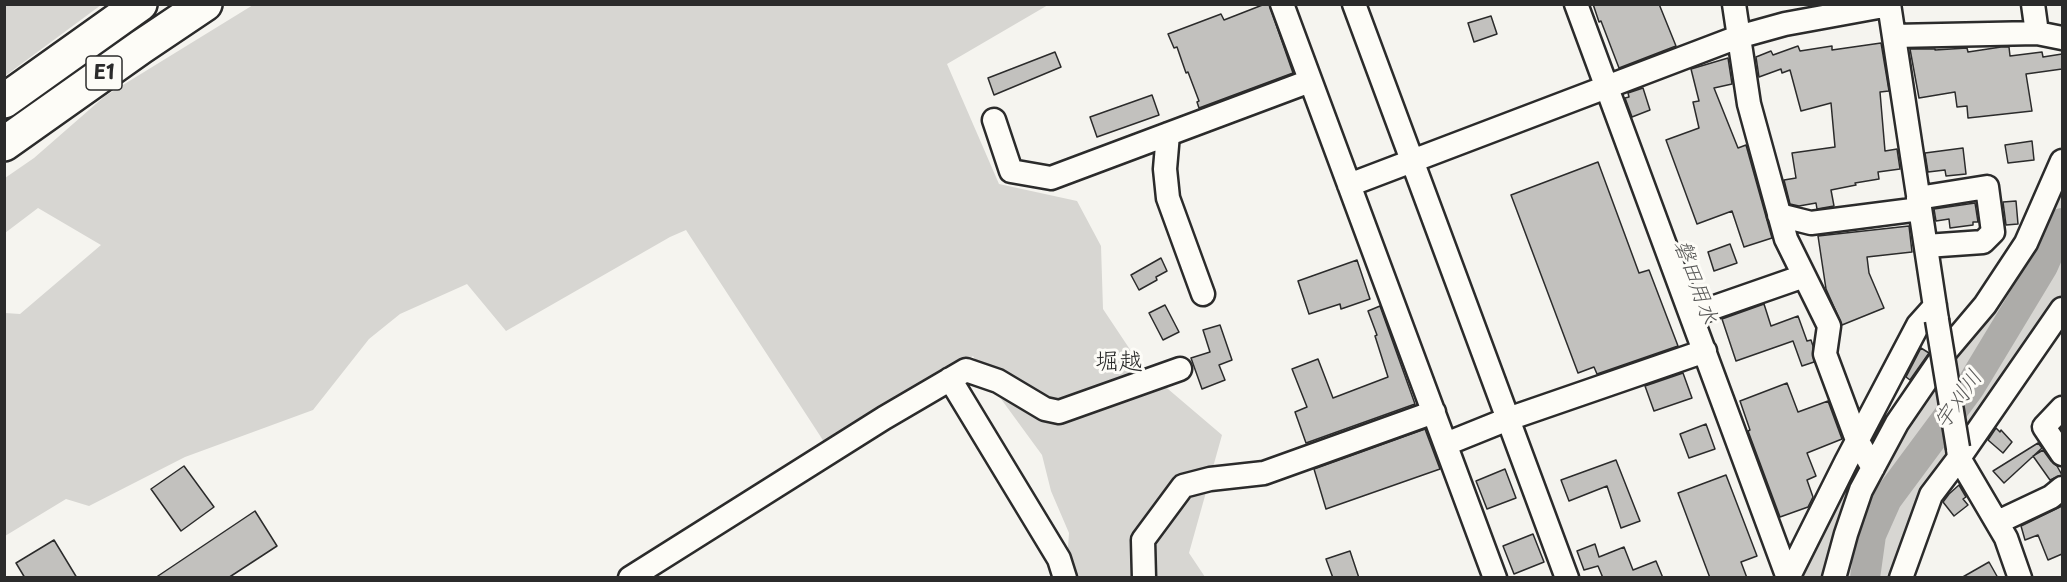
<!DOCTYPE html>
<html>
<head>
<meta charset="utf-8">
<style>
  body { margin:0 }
  #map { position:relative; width:2067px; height:582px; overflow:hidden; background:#f5f4ef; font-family:"Playpen Sans",sans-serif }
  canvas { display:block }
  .frame { position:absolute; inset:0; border:6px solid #2b2b2b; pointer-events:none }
</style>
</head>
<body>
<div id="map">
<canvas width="2067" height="582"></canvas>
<div class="frame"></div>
</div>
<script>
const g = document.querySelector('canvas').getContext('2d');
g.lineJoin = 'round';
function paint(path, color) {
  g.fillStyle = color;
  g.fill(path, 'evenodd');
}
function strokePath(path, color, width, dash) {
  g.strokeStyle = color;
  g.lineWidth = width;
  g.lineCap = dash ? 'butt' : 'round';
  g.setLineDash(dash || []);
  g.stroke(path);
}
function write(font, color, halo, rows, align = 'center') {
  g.font = font + ' "Playpen Sans","Klee One",sans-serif';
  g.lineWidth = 6;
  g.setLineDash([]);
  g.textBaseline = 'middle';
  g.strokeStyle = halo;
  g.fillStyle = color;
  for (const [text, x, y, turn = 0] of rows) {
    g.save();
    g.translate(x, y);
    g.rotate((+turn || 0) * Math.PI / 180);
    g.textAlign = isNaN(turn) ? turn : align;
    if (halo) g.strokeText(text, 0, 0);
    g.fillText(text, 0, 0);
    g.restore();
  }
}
const green = new Path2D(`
  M 5,4 L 101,4 L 101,5 L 5,76 Z
  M 253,5 L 1048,5 L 947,64 L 999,184 L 1077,201 L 1101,246 L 1103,309 L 1141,366 L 1222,435 L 1189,553 L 1205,577 L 1066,577 L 1069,533 L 1051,491 L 1042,455 L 985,377 L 973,356 L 830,451 L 686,230 L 670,237 L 506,331 L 467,284 L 400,314 L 369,339 L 313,410 L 185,457 L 89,506 L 66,499 L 5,536 L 5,313 L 20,314 L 101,245 L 38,208 L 5,233 L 5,178 L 34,158 L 105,96 Z
  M 2062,164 L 2062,305 L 1931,495 L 1903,577 L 1788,578 L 1862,448 L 1873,468 Z`);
const river = new Path2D(`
  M 1865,578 L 1871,535 L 1887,499 L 1970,387 L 2043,266 L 2062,223`);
const building = new Path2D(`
  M 1265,4 L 1269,4 L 1293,73 L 1199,108 L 1197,102 L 1199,101 L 1188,72 L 1186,73 L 1177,47 L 1174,48 L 1168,34 L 1221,14 L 1224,20 Z
  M 1593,4 L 1659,4 L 1676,46 L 1619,68 L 1601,21 L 1599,22 Z
  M 1491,16 L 1497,34 L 1474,42 L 1468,23 Z
  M 1881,43 L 1889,91 L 1880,92 L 1885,151 L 1897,149 L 1900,169 L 1878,172 L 1879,179 L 1855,183 L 1856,185 L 1831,190 L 1834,206 L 1817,209 L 1816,203 L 1799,206 L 1790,204 L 1784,180 L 1796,178 L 1792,153 L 1835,147 L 1831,103 L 1801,111 L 1790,70 L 1782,73 L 1781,69 L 1759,77 L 1756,57 L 1771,51 L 1773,55 L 1798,46 L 1800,51 L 1832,46 L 1832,50 Z
  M 2001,47 L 2009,47 L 2010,56 L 2042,52 L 2043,57 L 2062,54 L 2062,69 L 2026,74 L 2032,111 L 1968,118 L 1967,106 L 1957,107 L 1955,92 L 1919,98 L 1910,49 L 1935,49 L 1935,50 L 1967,48 L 1968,52 Z
  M 1055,52 L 1061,67 L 994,95 L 988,78 Z
  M 1728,58 L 1732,84 L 1714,88 L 1738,148 L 1746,145 L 1772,238 L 1744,247 L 1732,211 L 1697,224 L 1666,140 L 1699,128 L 1693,102 L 1699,101 L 1691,69 Z
  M 1643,88 L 1650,110 L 1632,117 L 1625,98 L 1629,97 L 1628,93 Z
  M 1152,95 L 1159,115 L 1097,137 L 1090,117 Z
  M 2032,141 L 2034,160 L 2008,163 L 2005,145 Z
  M 1963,148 L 1966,174 L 1946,176 L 1945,170 L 1928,172 L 1925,153 Z
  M 1598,162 L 1639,273 L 1649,270 L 1678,346 L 1597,374 L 1594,367 L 1578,373 L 1511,195 Z
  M 2016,201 L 2018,224 L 2006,225 L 2003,202 Z
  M 1975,203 L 1978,222 L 1973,222 L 1973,225 L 1950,228 L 1949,219 L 1936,221 L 1934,209 Z
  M 1909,226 L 1912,252 L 1867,257 L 1869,273 L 1884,308 L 1842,325 L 1826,289 L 1818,236 Z
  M 1730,244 L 1737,263 L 1714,271 L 1708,252 Z
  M 1161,258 L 1167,271 L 1156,277 L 1157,280 L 1139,290 L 1131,275 Z
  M 1357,260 L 1370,299 L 1341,309 L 1340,304 L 1309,314 L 1298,281 Z
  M 1764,304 L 1771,326 L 1798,316 L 1807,341 L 1811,340 L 1813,346 L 1814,362 L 1802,366 L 1793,341 L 1736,361 L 1722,319 Z
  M 1165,305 L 1179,332 L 1163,340 L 1149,313 Z
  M 1380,306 L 1415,404 L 1306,443 L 1295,412 L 1307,407 L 1292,369 L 1318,359 L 1333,398 L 1388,377 L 1375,336 L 1377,335 L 1368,311 Z
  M 1220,325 L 1232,360 L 1219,365 L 1225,380 L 1202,389 L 1191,358 L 1210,352 L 1203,330 Z
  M 1921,348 L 1929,353 L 1910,380 L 1906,377 Z
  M 1683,373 L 1692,398 L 1654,411 L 1645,386 Z
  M 1787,383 L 1798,412 L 1828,401 L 1842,439 L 1807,453 L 1816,476 L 1807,480 L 1813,497 L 1808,507 L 1780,517 L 1748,431 L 1750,430 L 1740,401 Z
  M 1706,424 L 1715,449 L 1689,458 L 1680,434 Z
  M 1996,428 L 2000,432 L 2001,430 L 2012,442 L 2003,453 L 1988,440 Z
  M 1425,429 L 1440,469 L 1326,509 L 1314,469 Z
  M 2038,443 L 2042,448 L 2004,483 L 1993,471 Z
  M 2043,450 L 2051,461 L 2057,466 L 2062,475 L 2050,480 L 2033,456 Z
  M 1616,460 L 1640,521 L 1621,528 L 1607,486 L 1569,501 L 1561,480 Z
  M 184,466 L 214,507 L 181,531 L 151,489 Z
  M 1505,469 L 1516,498 L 1487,509 L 1476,481 Z
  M 1726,475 L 1757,556 L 1741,562 L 1747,578 L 1710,578 L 1678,493 Z
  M 1959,485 L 1966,497 L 1963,499 L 1968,505 L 1954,516 L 1943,502 L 1949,494 Z
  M 2062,506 L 2062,554 L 2048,560 L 2038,535 L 2025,540 L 2021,526 Z
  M 255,511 L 277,546 L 228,578 L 155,578 Z
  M 1533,534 L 1544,562 L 1514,574 L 1503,546 Z
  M 54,540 L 77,578 L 25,578 L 16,563 Z
  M 1595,544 L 1599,557 L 1624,547 L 1633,570 L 1656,561 L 1663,578 L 1603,578 L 1598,566 L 1584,570 L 1577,551 Z
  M 1350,551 L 1359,578 L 1333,578 L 1326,559 Z
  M 1989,562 L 1998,578 L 1961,578 Z`);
const minor = new Path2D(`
  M 1282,4 L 1495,578
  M 1354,4 L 1567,578
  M 1576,4 L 1788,578
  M 1734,4 L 1749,104 L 1786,239 L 1829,326 L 1825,354 L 1857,440 L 1873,468
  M 1889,4 L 1937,320
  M 2033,4 L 2037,33
  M 1894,36 L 2037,33 L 2062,38
  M 994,120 L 1011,171 L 1051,178 L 1310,81
  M 1168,134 L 1165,169 L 1168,198 L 1203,294
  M 1349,185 L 1738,37 L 1785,24 L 1889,5
  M 1918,198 L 1987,187 L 1993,232 L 1983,242 L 1926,246
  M 1779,215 L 1811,223 L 1920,209
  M 1692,315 L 1804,276
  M 950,379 L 1059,559 L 1065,578
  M 2062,408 L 2044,427 L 2062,454
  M 1446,444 L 1508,419 L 1705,351
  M 1958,448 L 1959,458 L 2006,538 L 2020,578
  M 1998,522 L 2051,497 L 2062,488
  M 630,578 L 884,418 L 966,370 L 998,381 L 1045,409 L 1059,412 L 1180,369
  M 1144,578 L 1143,540 L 1183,486 L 1210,479 L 1264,473 L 1434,412
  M 1788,578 L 1846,462 L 1918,325 L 1935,306
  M 1834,578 L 1846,534 L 1861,490 L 1897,423 L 1947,350 L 1985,305 L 2026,243 L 2062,161
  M 1901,578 L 1931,495 L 1959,458 L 2062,309`);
const highway = new Path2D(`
  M 4,101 L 140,4
  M 4,144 L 141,47 L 205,4`);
const minorBridge = new Path2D(`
  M 1937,320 L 1958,448`);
const shields = [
  [104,73,36]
];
const shieldNames = [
  ["E1",104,73]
];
const waterNames = [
  ["磐田用水",1695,282,70],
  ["宇刈川",1959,400,-55]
];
const quarterNames = [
  ["堀越",1119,362]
];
paint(green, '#d7d6d2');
strokePath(river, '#adaca9', 30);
paint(building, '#c2c1be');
strokePath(building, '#2b2b2b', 1.5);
strokePath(minor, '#2b2b2b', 27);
strokePath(highway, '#2b2b2b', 38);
strokePath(minor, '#fdfcf7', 22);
strokePath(highway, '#fdfcf7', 33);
strokePath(minorBridge, '#2b2b2b', 27, []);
strokePath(minorBridge, '#fdfcf7', 22);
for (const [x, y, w] of shields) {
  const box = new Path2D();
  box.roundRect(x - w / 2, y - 17, w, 34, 4.5);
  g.fillStyle = '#fdfcf7';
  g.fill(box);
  strokePath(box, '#2b2b2b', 1.5);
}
write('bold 20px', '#2b2b2b', null, shieldNames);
write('italic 22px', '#585857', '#fdfcf7', waterNames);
write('24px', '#2b2b2b', '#fdfcf7', quarterNames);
</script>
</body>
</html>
